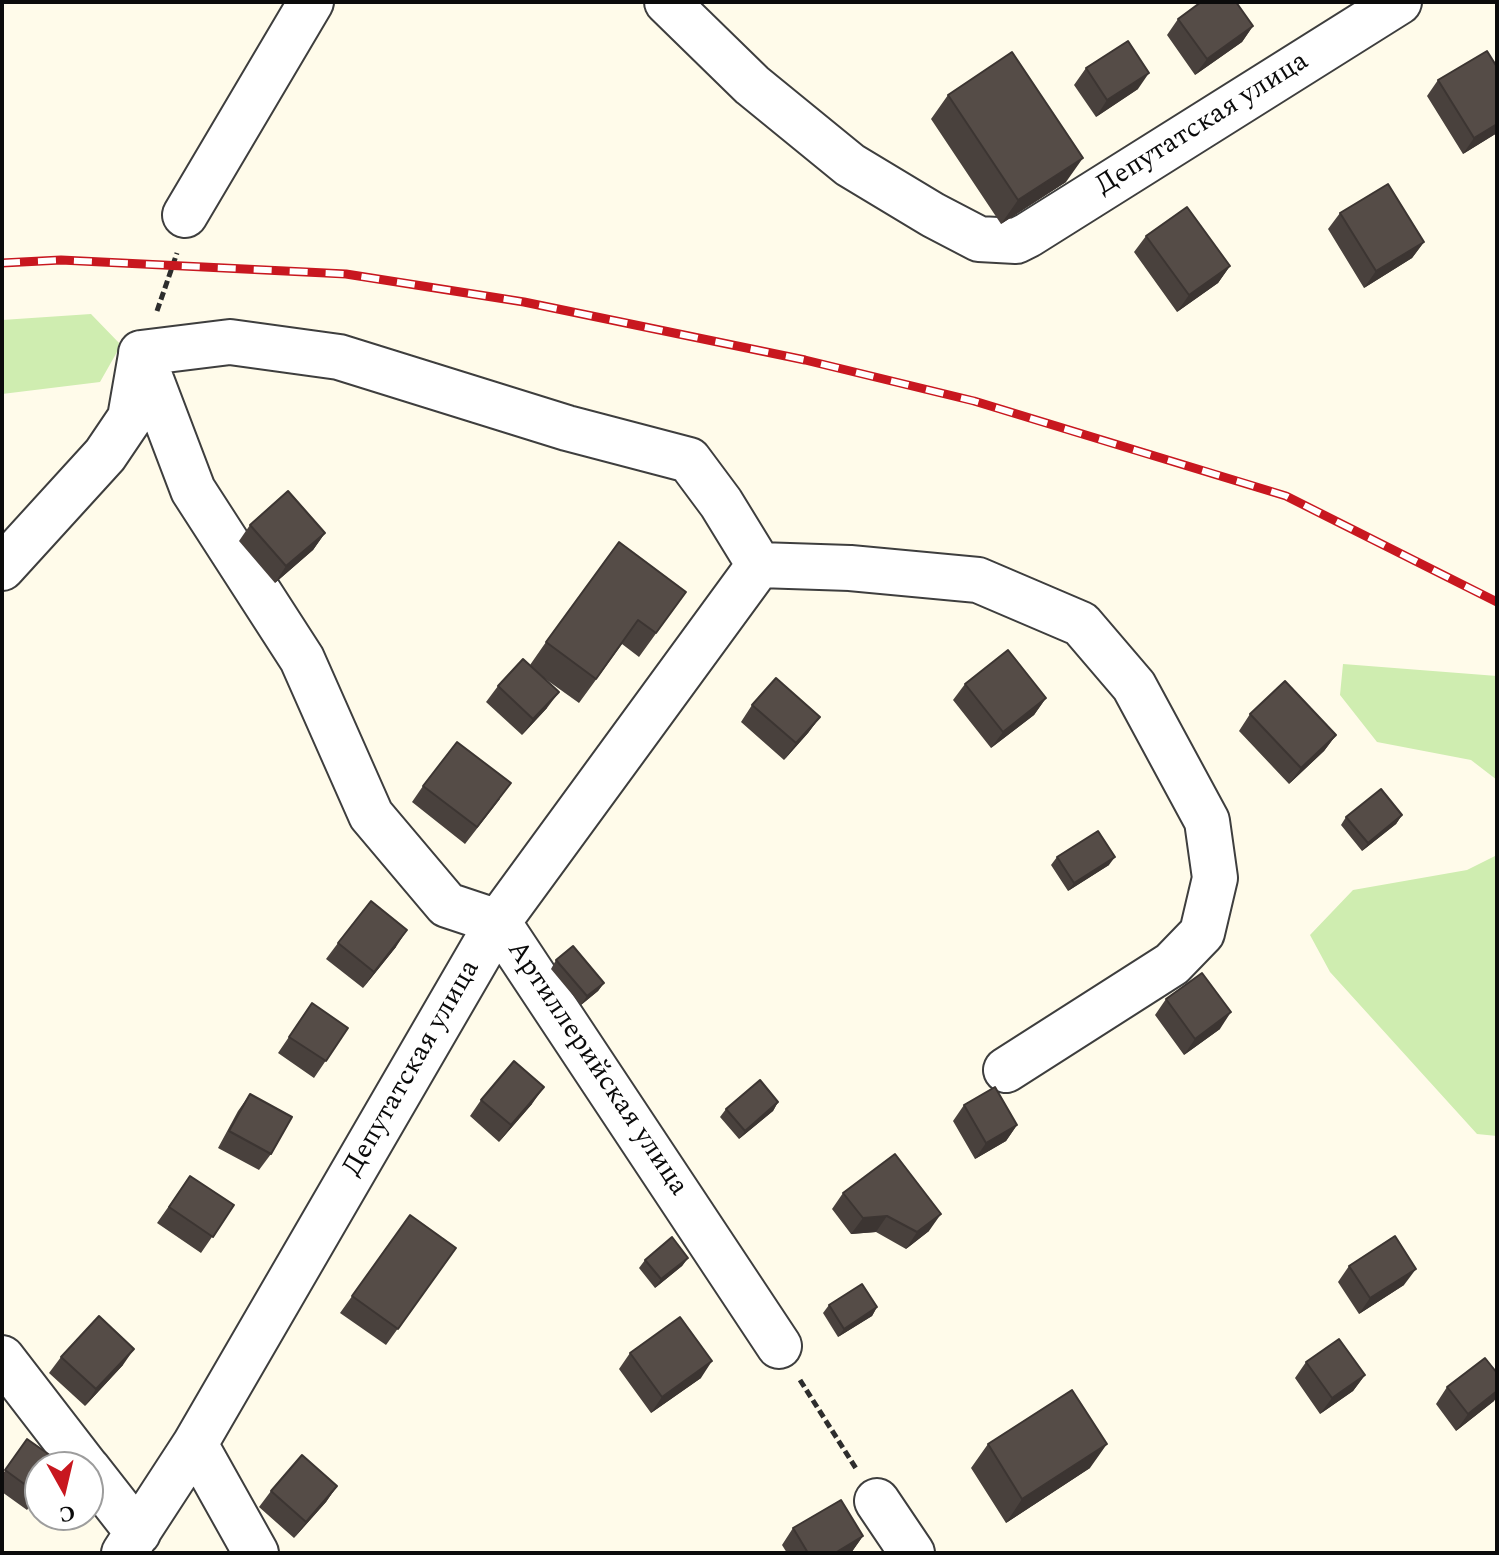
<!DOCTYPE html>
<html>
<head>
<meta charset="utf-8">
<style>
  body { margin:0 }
  #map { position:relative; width:1499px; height:1555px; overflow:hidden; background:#fffbea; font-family:Spectral,serif }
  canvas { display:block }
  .frame { position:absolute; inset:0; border:4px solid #0b0b0b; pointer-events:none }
  .north { position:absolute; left:24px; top:1451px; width:80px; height:80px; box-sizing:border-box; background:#fff; border:2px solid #9d9d9d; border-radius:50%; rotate:172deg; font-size:22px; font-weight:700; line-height:32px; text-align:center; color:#0b0b0b }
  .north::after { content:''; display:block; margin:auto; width:28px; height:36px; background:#c8171f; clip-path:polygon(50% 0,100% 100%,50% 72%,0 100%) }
</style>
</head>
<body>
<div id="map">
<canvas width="1499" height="1555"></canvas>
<div class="frame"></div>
<div class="north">С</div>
</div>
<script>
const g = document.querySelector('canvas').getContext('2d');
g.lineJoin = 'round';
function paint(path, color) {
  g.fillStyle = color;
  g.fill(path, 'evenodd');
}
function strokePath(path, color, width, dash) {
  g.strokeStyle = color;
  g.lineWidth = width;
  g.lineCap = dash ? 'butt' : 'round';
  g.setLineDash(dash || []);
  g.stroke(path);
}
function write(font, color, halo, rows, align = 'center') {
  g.font = font + ' Spectral,serif';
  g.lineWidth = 8;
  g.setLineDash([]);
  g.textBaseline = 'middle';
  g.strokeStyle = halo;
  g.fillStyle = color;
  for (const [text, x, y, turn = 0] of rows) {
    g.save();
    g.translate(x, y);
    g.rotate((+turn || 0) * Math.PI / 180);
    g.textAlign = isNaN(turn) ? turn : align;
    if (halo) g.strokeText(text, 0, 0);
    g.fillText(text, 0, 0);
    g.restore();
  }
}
const green = new Path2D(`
  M 91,314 L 121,345 L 100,382 L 2,394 L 2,320 Z
  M 1343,664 L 1497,676 L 1497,780 L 1471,760 L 1377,742 L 1340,695 Z
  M 1497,855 L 1497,1136 L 1477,1134 L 1330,972 L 1310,935 L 1353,890 L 1467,870 Z`);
const path = new Path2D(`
  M 157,311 L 177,253
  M 800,1380 L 857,1470`);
const minor = new Path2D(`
  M 667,2 L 752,85 L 850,165 L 933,215 L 979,239 L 1016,241 L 1028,235 L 1399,2
  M 185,215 L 311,2
  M 141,353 L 193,490 L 302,659 L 371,815 L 447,905 L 498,922 L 779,1346
  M 141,353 L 230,342 L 339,357 L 567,428 L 689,460 L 721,503 L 759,565
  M 759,565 L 850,568 L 978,580 L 1081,624 L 1134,686 L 1207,821 L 1215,878 L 1202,933 L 1172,964 L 1006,1070
  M 2,568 L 105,455 L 130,418 L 141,355
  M 2,1358 L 86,1467
  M 195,1444 L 256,1553
  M 88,1469 L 138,1533
  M 877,1501 L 912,1553
  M 124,1553 L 195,1444 L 498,922 L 759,565`);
const rail = new Path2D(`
  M 2,263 L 61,260 L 346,274 L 524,302 L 805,360 L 974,401 L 1286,496 L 1497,602`);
const wall = new Path2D(`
  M 1178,19 L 1253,26 L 1242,42 L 1195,75 L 1167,35 Z
  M 1086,68 L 1138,89 L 1096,117 L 1074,85 Z
  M 1438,80 L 1497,133 L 1463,154 L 1427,96 Z
  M 948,95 L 1066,182 L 1001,224 L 931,119 Z
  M 1340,213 L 1424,242 L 1412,258 L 1364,288 L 1328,229 Z
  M 1146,236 L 1230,266 L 1218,283 L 1177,312 L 1134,252 Z
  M 250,525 L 325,533 L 313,550 L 275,583 L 239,541 Z
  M 686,592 L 639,657 L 622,644 L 579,703 L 537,673 L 547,708 L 522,735 L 486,702 L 498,686 L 530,665 L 546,642 Z
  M 965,684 L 1046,698 L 1034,715 L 991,748 L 953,700 Z
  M 752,705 L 820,717 L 808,733 L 784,760 L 741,722 Z
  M 1250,714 L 1336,735 L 1324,751 L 1289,784 L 1239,731 Z
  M 423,786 L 500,799 L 465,844 L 412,802 Z
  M 1402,815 L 1396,824 L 1362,851 L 1341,825 L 1346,817 Z
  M 1057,857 L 1109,865 L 1068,891 L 1051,865 Z
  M 338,943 L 396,947 L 363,988 L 326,959 Z
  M 556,960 L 604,983 L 598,991 L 581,1005 L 551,969 Z
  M 1166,999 L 1220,1029 L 1184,1055 L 1155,1015 Z
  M 312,1003 L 348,1028 L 314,1078 L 278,1053 Z
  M 250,1094 L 271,1154 L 259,1170 L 218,1148 L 238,1111 Z
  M 481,1100 L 532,1104 L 499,1142 L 470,1116 Z
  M 778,1102 L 773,1111 L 739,1139 L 720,1117 L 726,1109 Z
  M 964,1105 L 1017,1125 L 1006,1141 L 975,1159 L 953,1121 Z
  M 190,1176 L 234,1205 L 201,1253 L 157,1223 Z
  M 843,1193 L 929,1231 L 906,1249 L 876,1232 L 851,1234 L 832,1209 Z
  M 410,1215 L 456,1248 L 386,1345 L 340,1313 Z
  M 688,1258 L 682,1266 L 655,1288 L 639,1268 L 645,1260 Z
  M 1349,1266 L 1404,1285 L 1359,1314 L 1338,1282 Z
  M 829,1305 L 877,1307 L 872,1316 L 838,1337 L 823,1313 Z
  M 630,1353 L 701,1378 L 651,1413 L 619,1369 Z
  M 61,1357 L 123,1365 L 85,1406 L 49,1373 Z
  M 1306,1362 L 1365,1375 L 1353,1391 L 1320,1414 L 1295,1378 Z
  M 1447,1387 L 1494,1401 L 1456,1431 L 1436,1404 Z
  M 27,1439 L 40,1493 L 27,1510 L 2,1492 L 2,1475 Z
  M 988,1444 L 1090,1468 L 1006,1523 L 971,1468 Z
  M 337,1486 L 326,1502 L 294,1538 L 259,1507 L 271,1491 Z
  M 793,1528 L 863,1536 L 851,1553 L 787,1553 L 782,1545 Z`);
const shadedWall = new Path2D(`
  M 1253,26 L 1242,42 L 1195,75 L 1207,59 Z
  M 1149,73 L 1138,89 L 1096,117 L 1107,100 Z
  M 1497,124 L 1497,133 L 1463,154 L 1474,138 Z
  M 1083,158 L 1066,182 L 1001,224 L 1018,200 Z
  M 1424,242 L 1412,258 L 1364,288 L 1376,271 Z
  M 1230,266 L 1218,283 L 1177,312 L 1189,295 Z
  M 325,533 L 313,550 L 275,583 L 286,566 Z
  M 559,692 L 547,708 L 522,735 L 533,719 Z
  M 1046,698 L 1034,715 L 991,748 L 1003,732 Z
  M 820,717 L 808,733 L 784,760 L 796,743 Z
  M 1336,735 L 1324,751 L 1289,784 L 1301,768 Z
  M 1402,815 L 1396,824 L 1362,851 L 1368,843 Z
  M 1115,857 L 1109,865 L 1068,891 L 1074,883 Z
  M 407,930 L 396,947 L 363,988 L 374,972 Z
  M 604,983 L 598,991 L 581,1005 L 587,996 Z
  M 1231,1012 L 1220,1029 L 1184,1055 L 1195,1039 Z
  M 544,1087 L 532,1104 L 499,1142 L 511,1125 Z
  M 778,1102 L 773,1111 L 739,1139 L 745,1131 Z
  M 1017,1125 L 1006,1141 L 975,1159 L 986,1143 Z
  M 941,1214 L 929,1231 L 906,1249 L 917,1232 Z
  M 887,1216 L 876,1232 L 851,1234 L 863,1218 Z
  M 688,1258 L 682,1266 L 655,1288 L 661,1279 Z
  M 1416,1269 L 1404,1285 L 1359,1314 L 1370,1298 Z
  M 877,1307 L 872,1316 L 838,1337 L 844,1329 Z
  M 134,1349 L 123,1365 L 85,1406 L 96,1389 Z
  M 712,1361 L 701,1378 L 651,1413 L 662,1397 Z
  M 1365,1375 L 1353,1391 L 1320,1414 L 1332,1398 Z
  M 1497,1391 L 1497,1397 L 1494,1401 L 1456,1431 L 1468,1414 Z
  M 1107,1444 L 1090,1468 L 1006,1523 L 1022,1499 Z
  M 337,1486 L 326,1502 L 294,1538 L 306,1522 Z
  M 863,1536 L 851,1553 L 835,1553 Z`);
const building = new Path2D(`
  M 1201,2 L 1236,2 L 1253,26 L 1207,59 L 1178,19 Z
  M 1128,41 L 1149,73 L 1107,100 L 1086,68 Z
  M 1487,51 L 1497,67 L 1497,124 L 1474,138 L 1438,80 Z
  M 1012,52 L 1083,158 L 1018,200 L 948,95 Z
  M 1388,184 L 1424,242 L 1376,271 L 1340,213 Z
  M 1187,207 L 1230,266 L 1189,295 L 1146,236 Z
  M 288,491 L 325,533 L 286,566 L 250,525 Z
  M 619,542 L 686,592 L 656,633 L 638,620 L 596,679 L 546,642 Z
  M 1008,650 L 1046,698 L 1003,732 L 965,684 Z
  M 523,659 L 559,692 L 533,719 L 498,686 Z
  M 776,678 L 820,717 L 796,743 L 752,705 Z
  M 1285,681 L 1336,735 L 1301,768 L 1250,714 Z
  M 457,742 L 511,783 L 477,827 L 423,786 Z
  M 1381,789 L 1402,815 L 1368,843 L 1346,817 Z
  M 1098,831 L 1115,857 L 1074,883 L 1057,857 Z
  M 371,901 L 407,930 L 374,972 L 338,943 Z
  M 573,946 L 604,983 L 587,996 L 556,960 Z
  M 1202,973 L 1231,1012 L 1195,1039 L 1166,999 Z
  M 312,1003 L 348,1028 L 326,1061 L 289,1037 Z
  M 514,1061 L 544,1087 L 511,1125 L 481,1100 Z
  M 760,1080 L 778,1102 L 745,1131 L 726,1109 Z
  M 995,1087 L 1017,1125 L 986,1143 L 964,1105 Z
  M 250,1094 L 292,1117 L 271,1154 L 229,1131 Z
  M 895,1154 L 941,1214 L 917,1232 L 887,1216 L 863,1218 L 843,1193 Z
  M 190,1176 L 234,1205 L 213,1237 L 169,1207 Z
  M 410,1215 L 456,1248 L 398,1329 L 352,1296 Z
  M 1395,1236 L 1416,1269 L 1370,1298 L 1349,1266 Z
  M 672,1237 L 688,1258 L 661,1279 L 645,1260 Z
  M 862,1284 L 877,1307 L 844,1329 L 829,1305 Z
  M 99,1316 L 134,1349 L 96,1389 L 61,1357 Z
  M 680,1317 L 712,1361 L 662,1397 L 630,1353 Z
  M 1339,1339 L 1365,1375 L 1332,1398 L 1306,1362 Z
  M 1485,1358 L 1497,1373 L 1497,1391 L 1468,1414 L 1447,1387 Z
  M 1072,1390 L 1107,1444 L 1022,1499 L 988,1444 Z
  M 27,1439 L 61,1463 L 58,1467 L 40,1467 L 40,1492 L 38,1494 L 5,1470 Z
  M 302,1455 L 337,1486 L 306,1522 L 271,1491 Z
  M 841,1500 L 863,1536 L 835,1553 L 808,1553 L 793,1528 Z`);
const streetNames = [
  ["Депутатская улица",1203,125,-32],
  ["Депутатская улица",413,1069,-60],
  ["Артиллерийская улица",596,1069,56]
];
paint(green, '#cfedb0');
strokePath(minor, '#3e3e3e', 48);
strokePath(path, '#2d2d2d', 5, [8, 4]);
strokePath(minor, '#fff', 44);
strokePath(rail, '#c8171f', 9);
strokePath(rail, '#fff', 6, [18]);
paint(wall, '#49413d');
paint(shadedWall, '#3c3532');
paint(building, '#554c47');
strokePath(building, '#3c3532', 2);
write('28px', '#0b0b0b', '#fff', streetNames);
</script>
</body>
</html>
